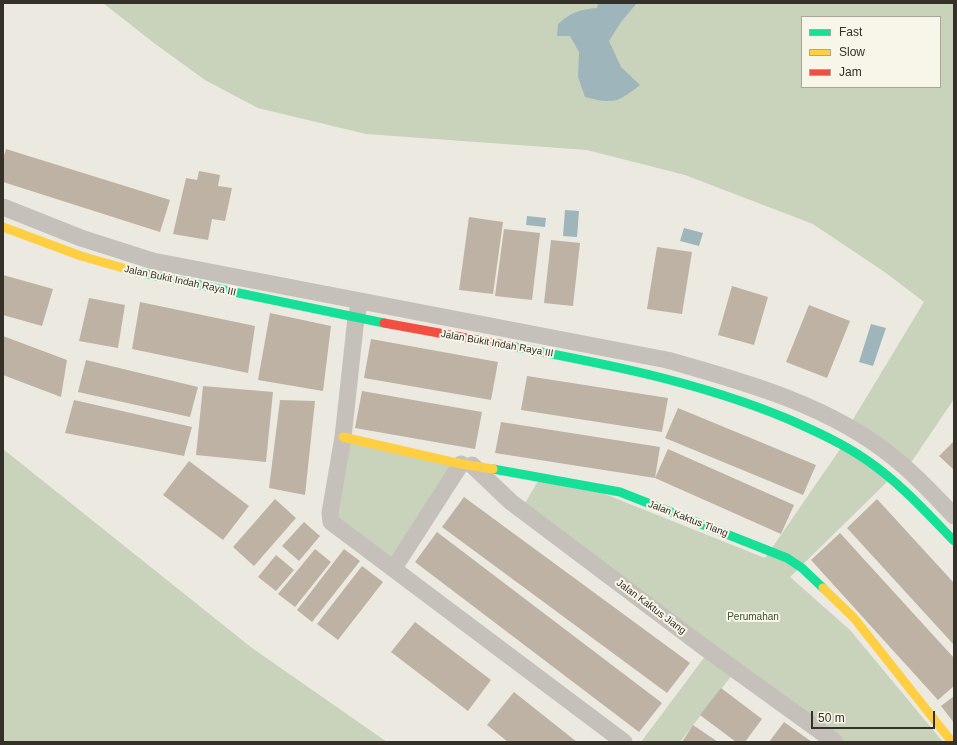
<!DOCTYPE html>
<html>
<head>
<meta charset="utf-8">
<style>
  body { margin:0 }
  #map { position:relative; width:957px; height:745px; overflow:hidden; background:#ece9e0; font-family:Arial,sans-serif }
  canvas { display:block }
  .frame { position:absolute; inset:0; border:4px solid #353028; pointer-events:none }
  .legend { position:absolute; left:801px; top:16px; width:140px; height:72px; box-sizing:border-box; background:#f8f5e9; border:1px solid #aaa69c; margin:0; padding:5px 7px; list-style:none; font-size:12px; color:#353028 }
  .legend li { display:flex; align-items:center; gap:8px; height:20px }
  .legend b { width:20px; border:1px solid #aaa69c }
  .scale { position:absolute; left:811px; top:711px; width:124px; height:18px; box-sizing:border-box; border:2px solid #353028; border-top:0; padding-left:5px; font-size:12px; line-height:14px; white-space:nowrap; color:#353028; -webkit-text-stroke:3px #f8f5e9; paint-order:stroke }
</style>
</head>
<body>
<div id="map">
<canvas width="957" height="745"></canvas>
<div class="frame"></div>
<ul class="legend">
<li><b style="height:5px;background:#16e098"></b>Fast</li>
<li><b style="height:5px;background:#ffcf43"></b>Slow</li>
<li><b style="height:5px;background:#f24e42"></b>Jam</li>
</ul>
<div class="scale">50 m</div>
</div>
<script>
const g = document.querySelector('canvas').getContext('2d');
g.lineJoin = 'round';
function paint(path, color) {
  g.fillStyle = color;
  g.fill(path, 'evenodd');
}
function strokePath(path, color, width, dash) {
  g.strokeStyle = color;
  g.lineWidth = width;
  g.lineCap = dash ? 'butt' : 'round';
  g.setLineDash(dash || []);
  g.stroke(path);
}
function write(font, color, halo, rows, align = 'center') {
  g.font = font + ' Arial,sans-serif';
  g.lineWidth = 4;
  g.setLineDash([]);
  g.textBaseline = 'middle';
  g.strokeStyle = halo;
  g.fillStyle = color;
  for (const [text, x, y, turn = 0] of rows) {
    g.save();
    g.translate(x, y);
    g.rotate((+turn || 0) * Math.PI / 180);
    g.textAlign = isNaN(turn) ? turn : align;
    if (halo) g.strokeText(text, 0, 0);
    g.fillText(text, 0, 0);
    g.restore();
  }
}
const green = new Path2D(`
  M 103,3 L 954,3 L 954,399 L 904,473 L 846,431 L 924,302 L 886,273 L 813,224 L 685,175 L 587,150 L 366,134 L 258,108 L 205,80 L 154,43 ZM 802,17 L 940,17 L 940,87 L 802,87 Z
  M 339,435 L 460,466 L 394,565 L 327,516 Z
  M 845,442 L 892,477 L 790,577 L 850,630 L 943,742 L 844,742 L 739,666 L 680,742 L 641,742 L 712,647 L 521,510 L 538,481 L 602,493 L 765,558 Z
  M 3,449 L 252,648 L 387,742 L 3,742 Z`);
const water = new Path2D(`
  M 598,3 L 637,3 L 621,22 L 609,41 L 621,67 L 640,85 C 617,103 614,104 585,97 L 578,77 L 579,52 L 570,36 L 557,36 L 558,24 C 570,13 581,9 597,8 Z
  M 565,210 L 579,211 L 577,237 L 563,236 Z
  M 527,216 L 546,218 L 545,227 L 526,225 Z
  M 684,228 L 703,233 L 699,246 L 680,241 Z
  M 871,324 L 886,328 L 873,366 L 859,362 Z`);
const building = new Path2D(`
  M 6,149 L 170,200 L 160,232 L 3,182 L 3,159 Z
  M 199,171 L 220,175 L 218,186 L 232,188 L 225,221 L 212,219 L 208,240 L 173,234 L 186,178 L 197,180 Z
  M 469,217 L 503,222 L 493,294 L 459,290 Z
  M 504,229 L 540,233 L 532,300 L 495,296 Z
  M 551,240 L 580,243 L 573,306 L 544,303 Z
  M 657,247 L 692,252 L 682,314 L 647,309 Z
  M 3,275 L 53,289 L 42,326 L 3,315 Z
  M 732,286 L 768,297 L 754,345 L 718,335 Z
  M 89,298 L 125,305 L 118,348 L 79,341 Z
  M 140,302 L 255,326 L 248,373 L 132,349 Z
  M 809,305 L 850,321 L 827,378 L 786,362 Z
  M 270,313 L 331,326 L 323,391 L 258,380 Z
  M 3,336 L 67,360 L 61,397 L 3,375 Z
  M 371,339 L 498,362 L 491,400 L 364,378 Z
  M 86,360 L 198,387 L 190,417 L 78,392 Z
  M 527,376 L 668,398 L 662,432 L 521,410 Z
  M 203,386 L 273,392 L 266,462 L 196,455 Z
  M 362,391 L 482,412 L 475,449 L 355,428 Z
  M 74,400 L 192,427 L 184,456 L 65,433 Z
  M 280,400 L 315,401 L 305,495 L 269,488 Z
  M 678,408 L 816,465 L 803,495 L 665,438 Z
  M 501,422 L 660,447 L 655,478 L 668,449 L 794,505 L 781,534 L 655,478 L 495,453 Z
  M 954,441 L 954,470 L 939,456 Z
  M 189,461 L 249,506 L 223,540 L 163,495 Z
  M 464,497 L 690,663 L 667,693 L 442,527 Z
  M 275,499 L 296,518 L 254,566 L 233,547 Z
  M 877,499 L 954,583 L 954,645 L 847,528 Z
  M 304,522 L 320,536 L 299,561 L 282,546 Z
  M 437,532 L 662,703 L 639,732 L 415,562 Z
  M 840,533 L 954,658 L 954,686 L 938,700 L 811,560 Z
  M 315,549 L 331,562 L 295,607 L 278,594 Z
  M 344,549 L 360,561 L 312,622 L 297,610 Z
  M 276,555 L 294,570 L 276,591 L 258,577 Z
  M 362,566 L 383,582 L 338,640 L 317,624 Z
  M 415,622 L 491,680 L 468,711 L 391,652 Z
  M 721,688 L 762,719 L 745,742 L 736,742 L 700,715 Z
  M 514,692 L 577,742 L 508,742 L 487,725 Z
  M 954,696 L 954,723 L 941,706 Z
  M 784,722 L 812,742 L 769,742 Z
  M 693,725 L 718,742 L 682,742 Z`);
const street = new Path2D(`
  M 3,207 L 81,238 L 153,261 L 667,360 C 745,382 829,405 893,457 C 916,475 935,496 954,516
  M 359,305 L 356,318 L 343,437 L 330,513 L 331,522 L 624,742
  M 472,465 L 511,502 L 705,648 L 835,742
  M 394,568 L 461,464`);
const fast = new Path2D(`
  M 137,272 L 384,323
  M 505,345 C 601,363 698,381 788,419 C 815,431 844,444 868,461 C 900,483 927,513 954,541
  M 493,469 L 620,492 L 787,558 L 802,568 L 823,588`);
const slow = new Path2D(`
  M 3,227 L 81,256 L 137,272
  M 343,437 L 461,464 L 493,469
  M 823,588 L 854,618 L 952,742`);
const jam = new Path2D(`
  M 384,323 L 505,345`);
const streetNames = [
  ["Jalan Bukit Indah Raya III",180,281,12],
  ["Jalan Bukit Indah Raya III",497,344,10],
  ["Jalan Kaktus Tiang",688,519,21],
  ["Jalan Kaktus Jiang",651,607,37]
];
const parkNames = [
  ["Perumahan",753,617]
];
paint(green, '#c9d2bb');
paint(water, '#9eb5bc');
paint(building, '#beb2a4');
strokePath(street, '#c5c1ba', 17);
strokePath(fast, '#16e098', 9);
strokePath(slow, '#ffcf43', 9);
strokePath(jam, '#f24e42', 9);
write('10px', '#353028', '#f8f5e9', streetNames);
write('10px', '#3c522e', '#f8f5e9', parkNames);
</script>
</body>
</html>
